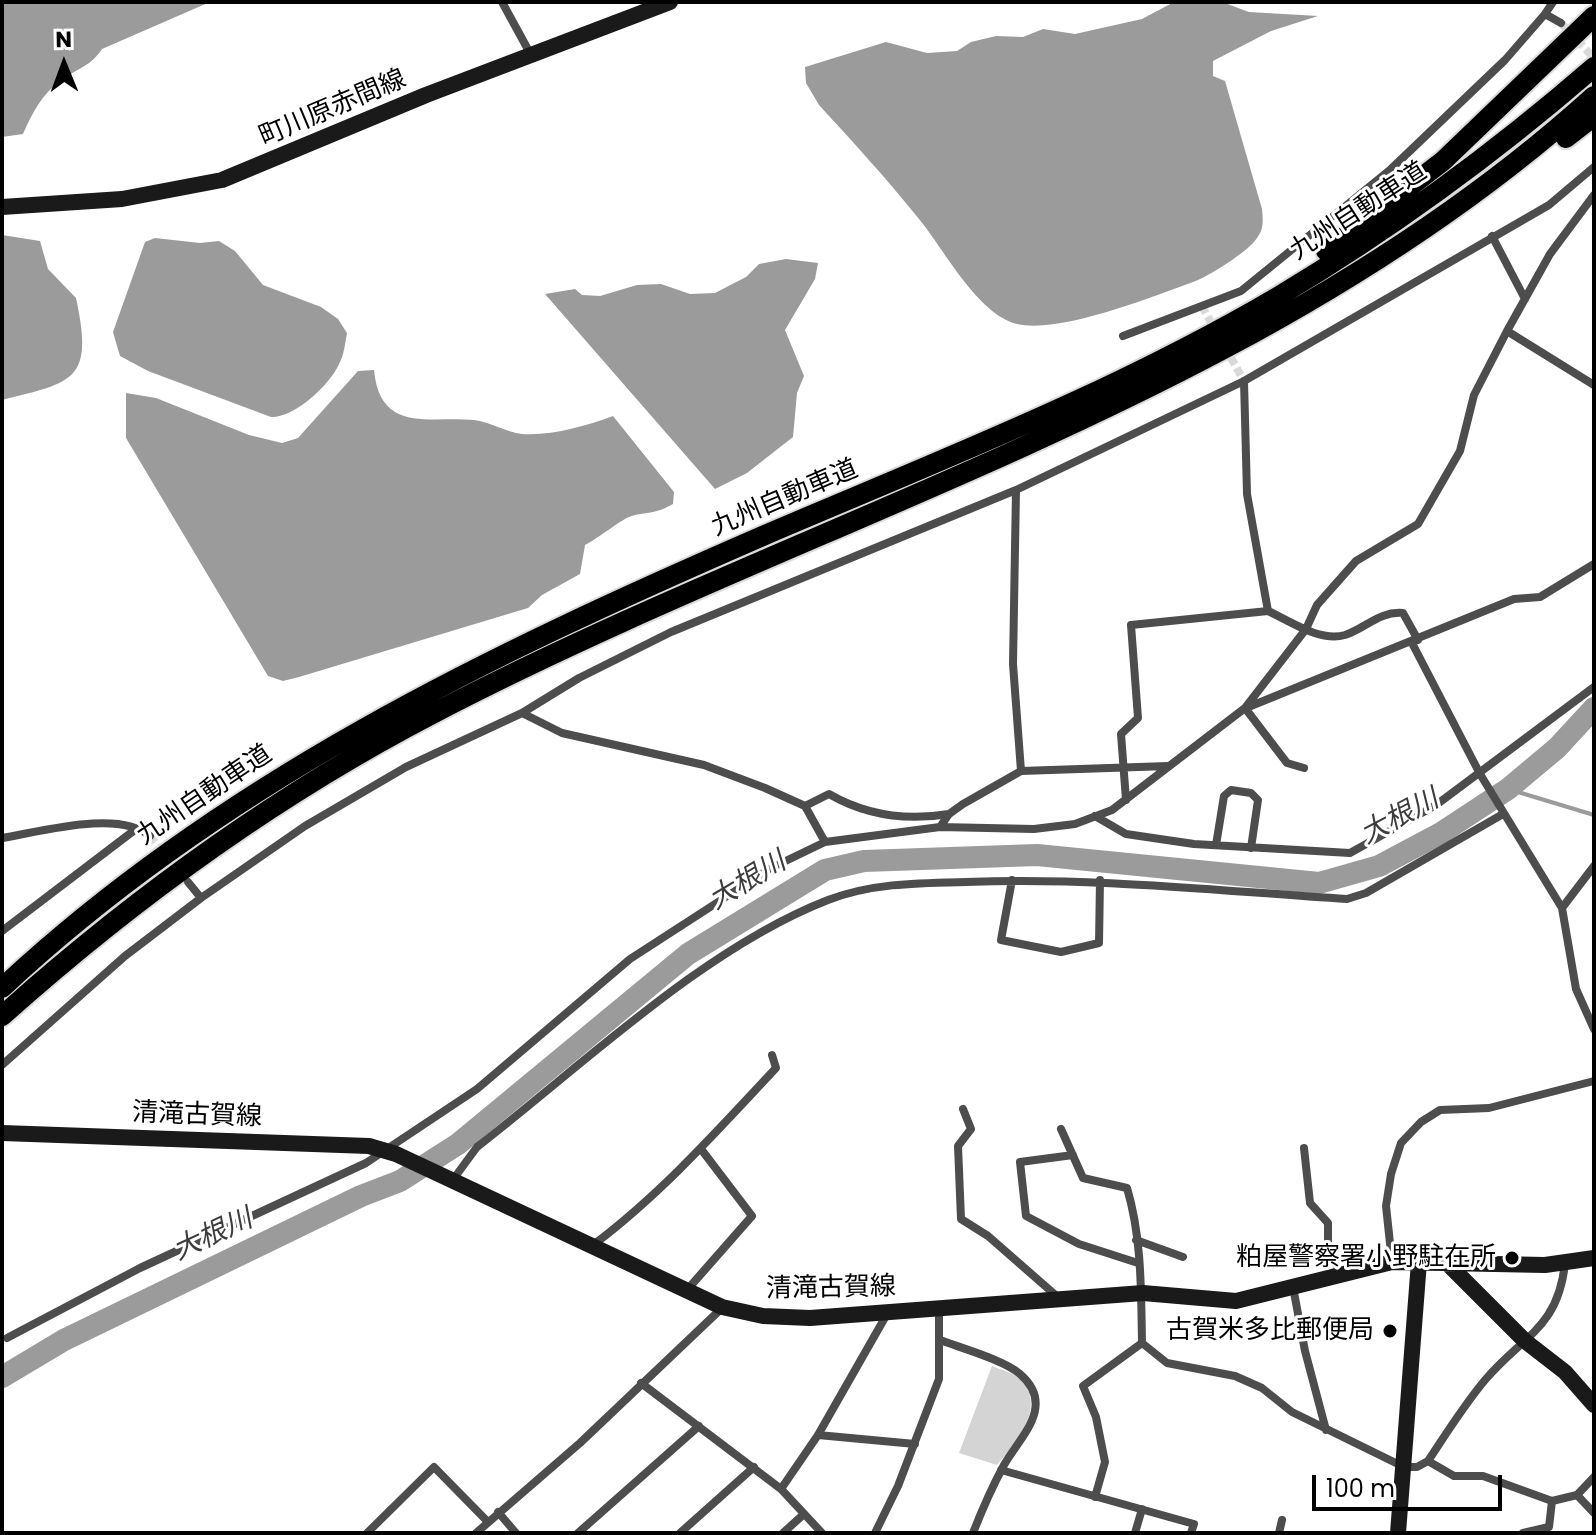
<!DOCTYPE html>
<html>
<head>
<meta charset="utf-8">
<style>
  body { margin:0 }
  #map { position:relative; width:1596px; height:1535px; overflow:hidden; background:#fff; font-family:Poppins,sans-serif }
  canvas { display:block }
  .frame { position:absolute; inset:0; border:4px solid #000; pointer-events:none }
  .north { position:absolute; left:24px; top:24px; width:80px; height:80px; -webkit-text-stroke:6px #fff; paint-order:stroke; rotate:359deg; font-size:22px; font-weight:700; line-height:32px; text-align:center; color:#000 }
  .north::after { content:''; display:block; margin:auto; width:28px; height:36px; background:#000; clip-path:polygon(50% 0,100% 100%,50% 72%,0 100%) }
  .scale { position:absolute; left:1312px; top:1475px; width:190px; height:36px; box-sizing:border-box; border:4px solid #000; border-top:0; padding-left:10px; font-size:24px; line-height:28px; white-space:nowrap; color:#000; -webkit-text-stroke:6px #fff; paint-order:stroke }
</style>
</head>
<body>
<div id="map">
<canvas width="1596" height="1535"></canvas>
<div class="frame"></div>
<div class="north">N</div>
<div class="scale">100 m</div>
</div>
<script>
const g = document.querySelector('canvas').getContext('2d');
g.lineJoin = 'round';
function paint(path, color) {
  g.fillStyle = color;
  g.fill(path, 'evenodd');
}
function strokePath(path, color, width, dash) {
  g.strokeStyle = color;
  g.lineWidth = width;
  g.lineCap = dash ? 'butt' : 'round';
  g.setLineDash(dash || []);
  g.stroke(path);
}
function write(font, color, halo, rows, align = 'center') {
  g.font = font + ' Poppins,"Noto Sans JP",sans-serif';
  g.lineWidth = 6;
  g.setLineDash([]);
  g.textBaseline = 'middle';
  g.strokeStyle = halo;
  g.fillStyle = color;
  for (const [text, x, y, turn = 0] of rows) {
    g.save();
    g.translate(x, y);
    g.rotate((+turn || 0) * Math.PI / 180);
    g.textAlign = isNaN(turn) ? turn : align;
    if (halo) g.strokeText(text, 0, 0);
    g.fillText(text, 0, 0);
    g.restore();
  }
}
const green = new Path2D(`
  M 992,1366 C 1001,1370 1015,1373 1021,1380 C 1047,1408 1015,1444 997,1465 L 959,1453 Z`);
const water = new Path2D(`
  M 2,2 L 210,2 L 102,49 C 91,66 77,69 61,80 C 42,94 32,113 23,134 L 2,137 Z
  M 1174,2 L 1222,2 L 1249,12 L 1318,16 L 1271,31 L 1213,61 L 1213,76 L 1225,81 L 1262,209 C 1263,220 1264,229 1257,238 C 1249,251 1208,277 1193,282 C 1151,297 1060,334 1017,324 C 977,314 944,249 919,219 C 887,179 853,142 819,105 L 806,83 L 805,67 L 886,42 L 927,53 L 957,51 L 971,42 L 996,36 L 1023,37 L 1043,29 L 1075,34 L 1142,19 Z
  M 2,235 L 40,241 L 48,269 L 76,298 C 94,381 74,382 2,400 Z
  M 155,238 L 200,243 L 219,241 L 235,251 L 263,285 L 321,307 L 338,319 L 347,333 C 345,344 344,355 339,364 C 330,385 294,418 271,417 L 148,371 L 120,356 L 113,332 L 145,242 Z
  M 786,259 L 818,263 L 815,279 L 785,330 L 804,376 L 797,393 L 793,437 L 747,473 L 715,489 L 545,294 L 575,289 L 582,295 L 600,296 L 637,285 L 661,284 L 690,294 L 715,293 L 746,277 L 759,264 Z
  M 374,370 C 380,434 430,416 474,420 C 490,422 506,432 522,434 C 551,436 586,426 613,416 L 674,492 L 673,504 C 652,516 645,511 629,517 C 621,520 597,539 585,545 L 580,574 L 542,595 L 528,608 L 299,677 L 283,681 L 268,676 L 126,438 L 126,393 L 156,398 L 249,435 L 282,443 L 298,438 L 358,371 Z`);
const stream = new Path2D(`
  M 1508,789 L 1594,815`);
const river = new Path2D(`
  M 2,1377 L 64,1340 L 361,1196 L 400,1181 L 458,1144 L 688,954 L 825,870 L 864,861 L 1037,855 L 1319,883 L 1379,866 L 1441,833 L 1508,789 L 1557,748 L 1594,708`);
const streetTunnel = new Path2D(`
  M 1561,23 L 1594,58
  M 1202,306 L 1216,332
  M 1225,347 L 1244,381
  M 150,836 L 180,872`);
const street = new Path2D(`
  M 502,2 L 531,55
  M 1553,2 L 1545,14 L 1561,23
  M 1492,236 L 1525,299
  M 1507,331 L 1594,385
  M 1123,336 L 1241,291 L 1391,169 L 1505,60 L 1545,14
  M 1244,381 L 1247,494 L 1268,611 C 1290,621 1319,642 1345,635 C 1366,628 1379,611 1403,613 L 1418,640
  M 1016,490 L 1013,664 L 1021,771
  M 1412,643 L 1480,774 L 1562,908 L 1576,989 L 1594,1029
  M 1245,708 L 1287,763 L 1304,768
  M 1246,708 L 1514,599 L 1540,597 L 1594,564
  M 522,713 L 562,733 L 704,765 L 765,788 L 805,806 L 825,842
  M 1126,800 L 1121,734 L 1138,718 L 1131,625 L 1268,611
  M 805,806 L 829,794 C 867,816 906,821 949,814
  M 1095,816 L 1126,834 L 1194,844 L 1350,853 L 1436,805 L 1594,687
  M 940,827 L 949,814 L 963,804 L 1021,771 L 1168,766
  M 2,838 C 39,832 119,809 150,836
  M 1216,845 L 1224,796 L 1231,790 L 1251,793 L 1258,800 L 1251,848
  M 1012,880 L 1001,940 L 1061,952 L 1099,943 L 1100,880
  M 188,882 L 201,898
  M 1562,908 L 1594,866
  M 2,931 L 136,829
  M 2,1065 L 125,956 L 201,898 L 305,826 L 406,767 L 522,713 L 579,678 L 671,632 L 1016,490 L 1244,381 L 1549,205 L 1594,167
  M 963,1109 L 971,1129 L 958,1146 L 961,1219 L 988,1236 L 1060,1299
  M 1061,1129 L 1083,1178 L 1127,1188 C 1142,1238 1141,1292 1142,1343 L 1167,1363 L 1235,1376 L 1262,1388 L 1292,1412 L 1404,1467 L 1417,1467 L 1428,1461 C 1446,1434 1464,1405 1485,1380 C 1523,1335 1558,1329 1565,1263
  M 1304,1148 L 1310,1203 L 1328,1223 L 1328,1247 L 1340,1273
  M 1073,1155 L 1020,1162 L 1026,1216 L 1079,1244 L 1138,1263
  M 452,1181 L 477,1147 C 583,1065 704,948 828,900 C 872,883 919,883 966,882 C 1093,877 1220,891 1347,899 L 1366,893 L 1503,814
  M 1136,1240 L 1183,1257
  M 593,1245 C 661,1194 718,1130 776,1068 L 772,1055
  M 1392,1262 L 1386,1206 L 1391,1174 L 1401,1143 L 1421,1122 L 1440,1110 L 1489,1108 L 1594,1081
  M 1293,1287 L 1305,1351 L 1326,1430
  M 687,1290 L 752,1216 L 701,1149
  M 7,1338 L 140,1268 L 366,1163 L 477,1089 L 630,959 L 769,869 L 825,842 L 940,827 L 1034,829 L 1075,824 L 1112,810 L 1245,708 L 1306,629 L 1317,605 L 1356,561 L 1418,524 L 1460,451 L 1474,395 L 1507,331 L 1550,254 L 1594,195
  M 940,1340 C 961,1348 1004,1360 1020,1374 C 1057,1406 1019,1438 1004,1465 C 992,1487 982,1510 973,1533
  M 641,1383 L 781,1489 L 822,1533
  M 818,1435 L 915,1444
  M 1428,1461 L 1454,1476 L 1483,1476 L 1552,1501
  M 1001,1470 L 1194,1524 L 1191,1533
  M 781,1489 L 818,1435 L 887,1314
  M 1577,1495 L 1594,1513
  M 1095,1497 L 1105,1462 L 1096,1417 L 1083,1386 L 1142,1343
  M 498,1512 L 516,1533
  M 367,1533 L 434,1467 L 488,1522
  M 476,1533 L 580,1443 L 722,1308
  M 578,1533 L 699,1426
  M 680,1533 L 754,1467
  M 783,1533 L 804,1514
  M 875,1533 L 898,1486 L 939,1379 L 939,1310
  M 1135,1533 L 1142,1509
  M 1279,1533 L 1282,1520
  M 1523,1533 L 1549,1527 L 1552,1501 L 1577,1495 L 1594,1477`);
const secondary = new Path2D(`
  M 2,207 L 122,199 L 222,180 L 426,95 L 670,2
  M 2,1133 L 369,1146 L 396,1154 L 722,1307 L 763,1316 L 810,1318 L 1143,1293 L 1236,1301 L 1392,1262 L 1545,1265 L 1594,1258
  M 1448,1264 L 1525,1341 L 1565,1372 L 1594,1405
  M 1398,1533 L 1419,1262`);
const highway = new Path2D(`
  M 1566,138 L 1594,116
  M 1326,251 L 1443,161 L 1594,16
  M 2,988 C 222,782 491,654 765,535 C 938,461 1116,392 1279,296 C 1391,229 1495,153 1594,67
  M 2,1016 C 134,898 276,795 434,713 C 822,511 1263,396 1594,96`);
const markers = [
  [1512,1258,8,"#000"],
  [1390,1331,8,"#000"]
];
const streetNames = [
  ["町川原赤間線",333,109,-23],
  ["九州自動車道",1359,212,-33],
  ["九州自動車道",785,499,-23],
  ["九州自動車道",205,796,-34],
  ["清滝古賀線",197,1116,2],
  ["清滝古賀線",831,1289,-1]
];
const poiNames = [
  ["粕屋警察署小野駐在所",1496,1258],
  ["古賀米多比郵便局",1374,1331]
];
const waterNames = [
  ["大根川",1400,818,-28],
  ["大根川",748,882,-31],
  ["大根川",213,1236,-25]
];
paint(green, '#d4d4d4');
paint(water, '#9b9b9b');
strokePath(stream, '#9b9b9b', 4);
strokePath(river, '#9b9b9b', 22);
strokePath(streetTunnel, '#d9d9d9', 8, [8, 4]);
strokePath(highway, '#dbdbdb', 24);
strokePath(street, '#4d4d4d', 8);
strokePath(secondary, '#1a1a1a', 16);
strokePath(highway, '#000', 20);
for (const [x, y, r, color] of markers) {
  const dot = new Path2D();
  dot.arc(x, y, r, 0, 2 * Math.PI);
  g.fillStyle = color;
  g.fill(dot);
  strokePath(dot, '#fff', 3);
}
write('26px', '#000', '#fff', streetNames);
write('26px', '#000', '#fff', poiNames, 'right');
write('italic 28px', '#3c3c3c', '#fff', waterNames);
</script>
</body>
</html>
